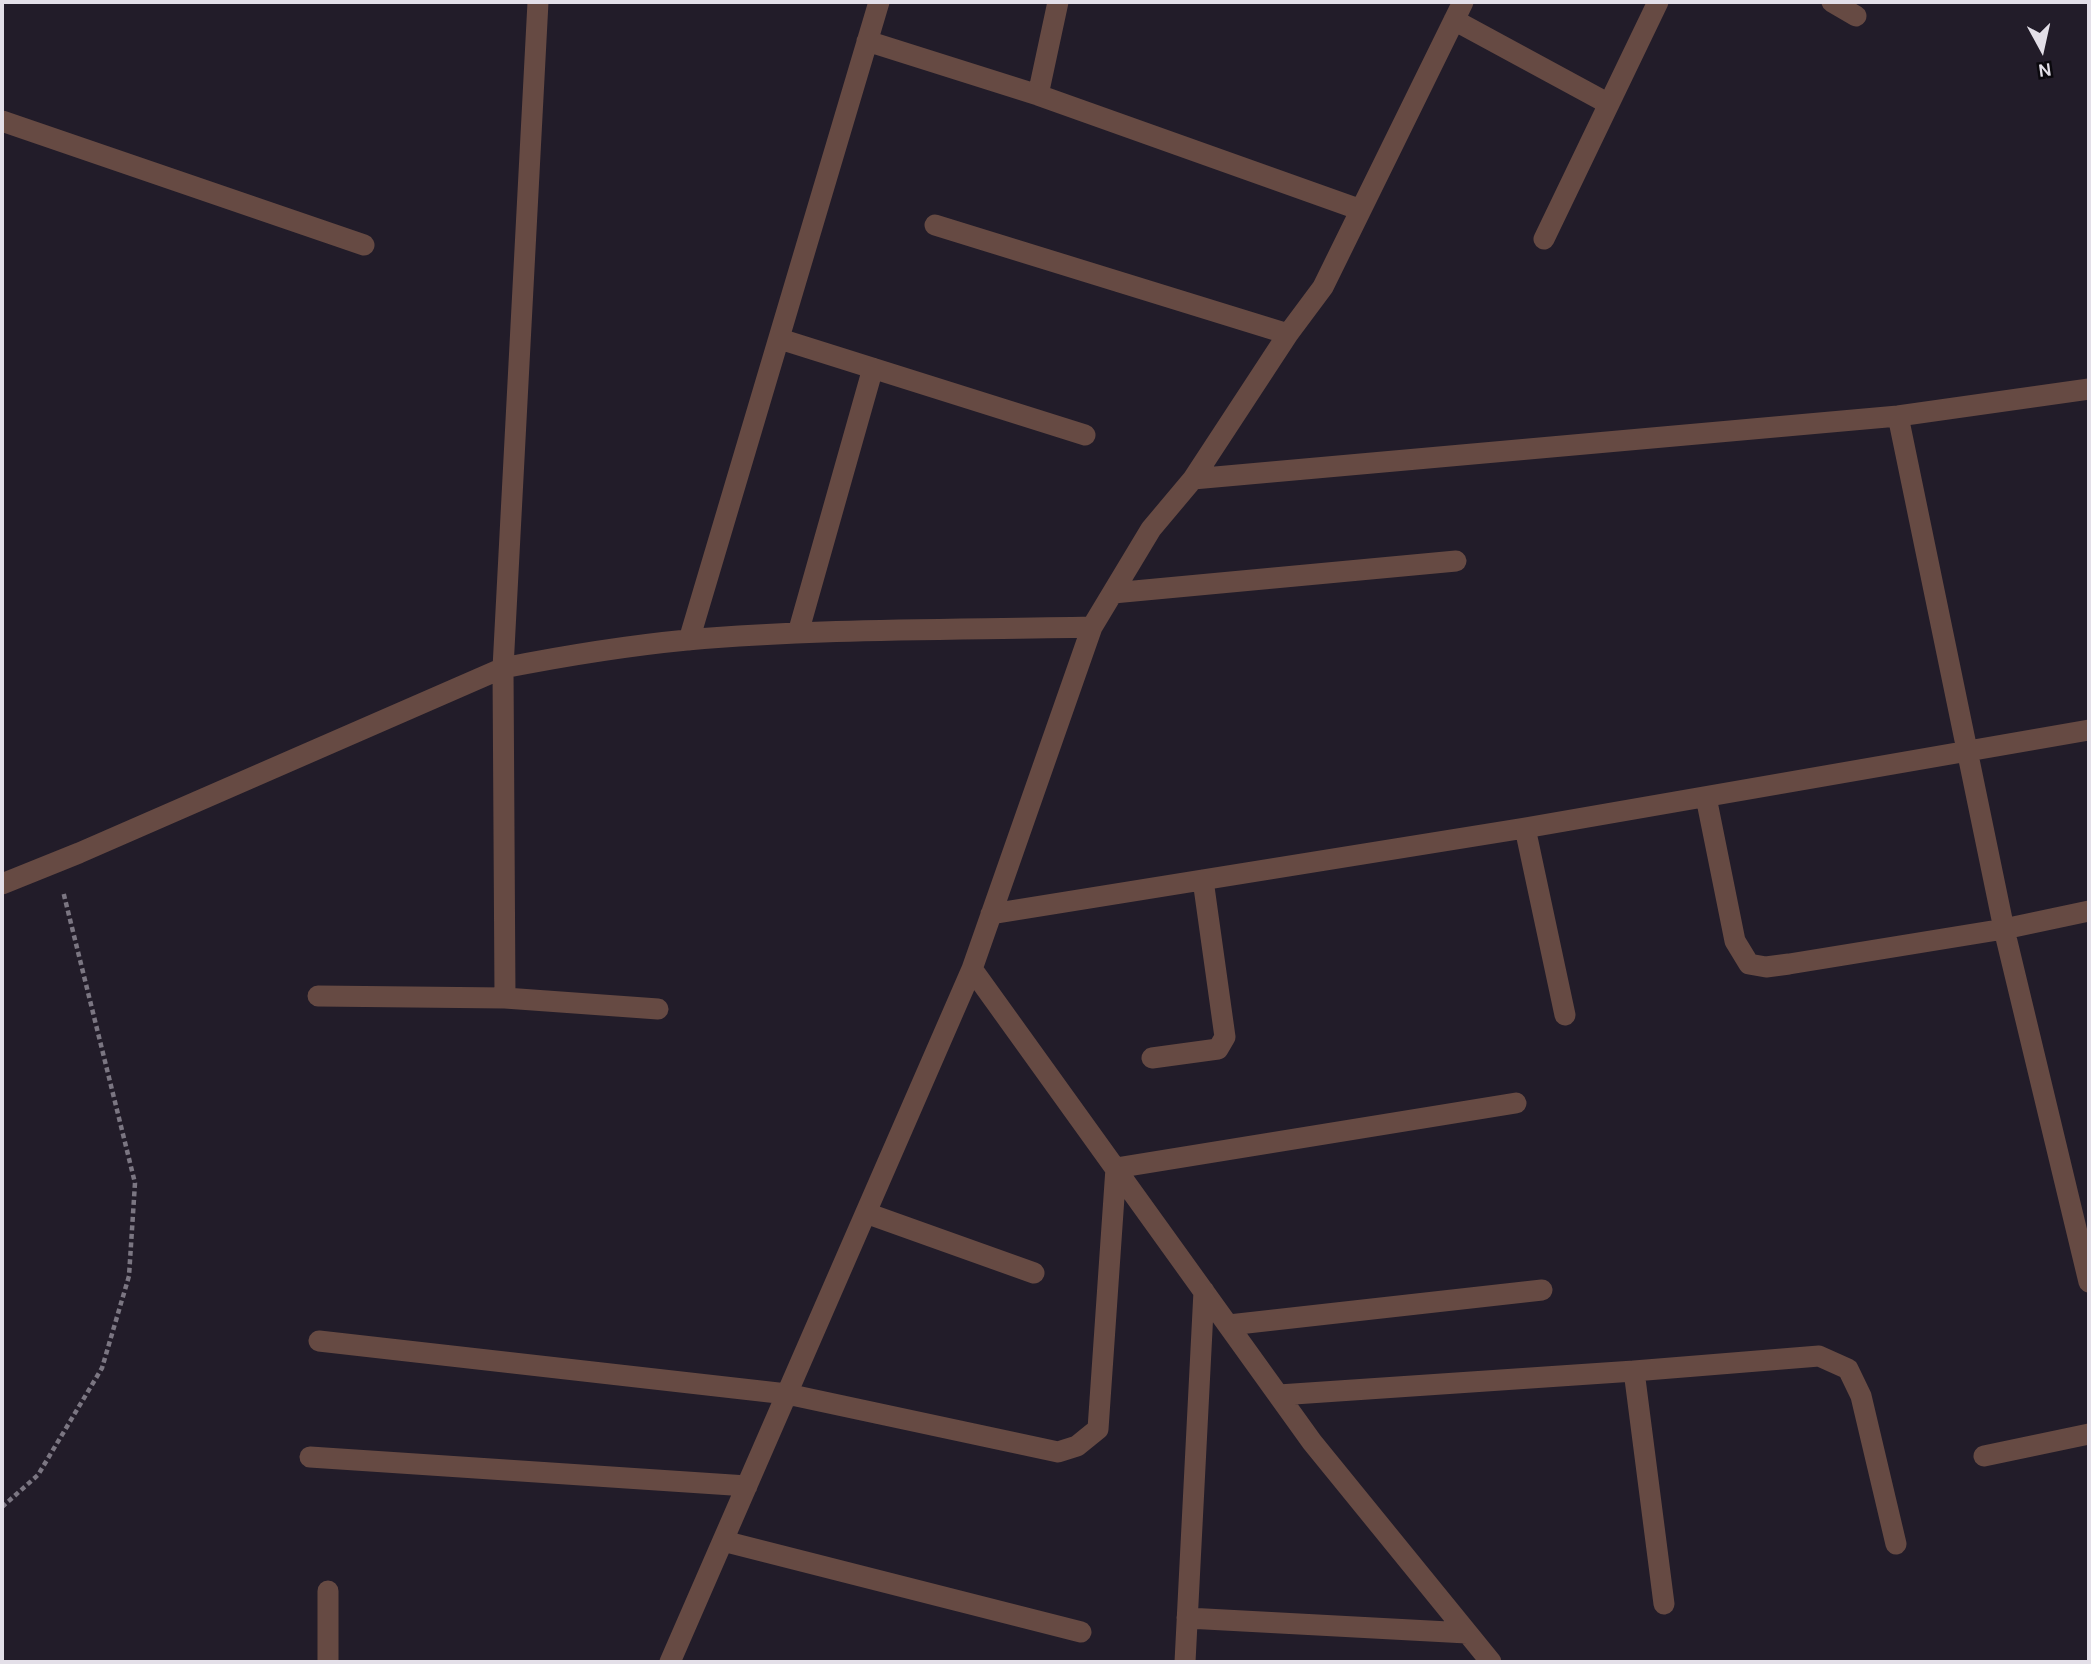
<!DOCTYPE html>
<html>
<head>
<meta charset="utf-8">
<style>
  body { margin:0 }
  #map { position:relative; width:2091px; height:1664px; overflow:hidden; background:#221c29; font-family:Karla,sans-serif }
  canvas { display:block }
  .frame { position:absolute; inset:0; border:4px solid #e3dfe8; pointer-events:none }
  .north { position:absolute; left:2007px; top:14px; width:70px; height:70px; -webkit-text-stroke:5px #0a080d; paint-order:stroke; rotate:172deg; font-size:19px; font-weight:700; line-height:28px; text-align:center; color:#e3dfe8 }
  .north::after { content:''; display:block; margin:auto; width:24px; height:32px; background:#e3dfe8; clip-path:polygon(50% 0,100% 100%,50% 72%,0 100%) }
</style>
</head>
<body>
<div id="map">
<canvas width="2091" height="1664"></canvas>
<div class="frame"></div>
<div class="north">N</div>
</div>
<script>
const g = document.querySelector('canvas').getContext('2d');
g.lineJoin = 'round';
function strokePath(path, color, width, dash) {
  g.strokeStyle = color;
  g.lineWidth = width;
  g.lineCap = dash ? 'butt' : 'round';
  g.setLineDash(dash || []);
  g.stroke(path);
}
const path = new Path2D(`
  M 2,1507 L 38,1475 L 102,1368 L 129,1276 L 135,1183 L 63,891`);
const minor = new Path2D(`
  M 1832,2 L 1856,16
  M 1454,20 L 1609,104
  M 867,41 L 1038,95 L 1361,210
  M 1038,95 L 1058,2
  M 2,121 L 364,245
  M 935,225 L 1288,334
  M 1544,239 L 1658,2
  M 780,339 L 1085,435
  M 1898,416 L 2004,929 L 2089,1282
  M 1193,479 L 1898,416 L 2089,389
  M 1113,593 L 1456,561
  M 798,633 L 873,368
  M 689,640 L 879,2
  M 1706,797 L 1735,941 L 1749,964 L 1766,967 L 1789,964 L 2004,929 L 2089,911
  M 1525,828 L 1565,1015
  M 2,884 L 79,853 L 503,668 C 564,656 625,646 687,640 C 822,628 958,630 1092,627
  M 991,914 L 1525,828 L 2089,730
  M 972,969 L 1312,1442 L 1491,1662
  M 318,996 L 505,998 L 658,1009
  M 505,998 L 503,668 L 538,2
  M 1152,1058 L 1218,1049 L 1225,1037 L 1203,880
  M 866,1213 L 1034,1273
  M 1229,1325 L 1542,1290
  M 319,1341 L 787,1394 L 1058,1452 L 1077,1446 L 1098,1429 L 1116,1168 L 1516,1103
  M 1634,1371 L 1664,1604
  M 1279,1395 L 1634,1371 L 1819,1356 L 1848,1369 L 1861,1396 L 1896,1544
  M 1984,1456 L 2089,1434
  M 310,1457 L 747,1486
  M 723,1541 L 1081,1632
  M 1187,1618 L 1467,1633
  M 328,1662 L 328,1591
  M 670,1662 L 972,969 L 1092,627 L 1151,529 L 1193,479 L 1288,334 L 1323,287 L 1463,2
  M 1185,1662 L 1204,1291`);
strokePath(path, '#7b7682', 4.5, [5, 3.5]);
strokePath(minor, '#664a43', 21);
</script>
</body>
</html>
